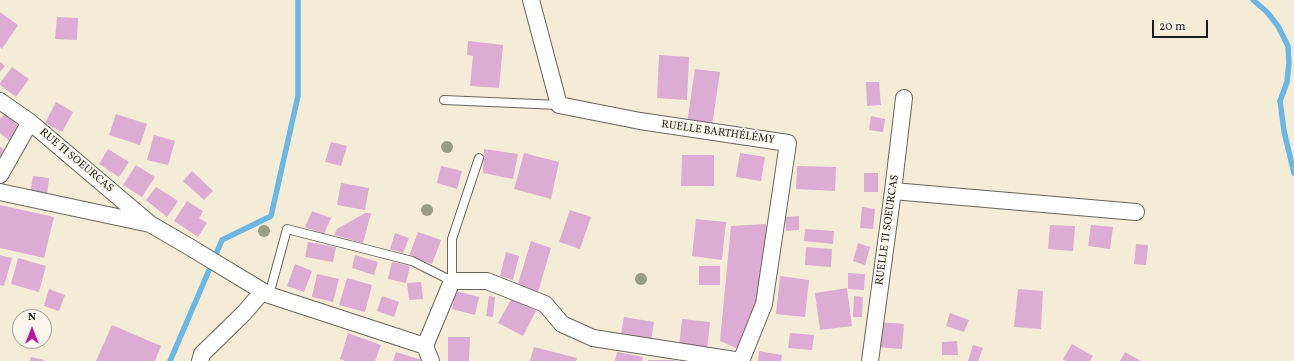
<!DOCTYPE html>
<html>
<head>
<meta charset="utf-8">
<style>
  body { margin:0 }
  #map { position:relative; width:1294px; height:361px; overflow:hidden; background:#f4ecd7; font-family:Vollkorn,serif }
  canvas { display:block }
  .north { position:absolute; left:12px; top:309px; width:40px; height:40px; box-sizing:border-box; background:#fbf7ec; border:1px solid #a29f99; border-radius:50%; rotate:0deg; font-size:11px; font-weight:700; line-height:16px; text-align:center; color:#1c1c1c }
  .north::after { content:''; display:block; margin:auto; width:14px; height:18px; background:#b5179e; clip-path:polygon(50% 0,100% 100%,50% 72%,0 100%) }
  .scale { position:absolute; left:1152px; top:20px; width:56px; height:18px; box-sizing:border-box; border:2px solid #1c1c1c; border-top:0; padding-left:5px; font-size:12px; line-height:14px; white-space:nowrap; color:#1c1c1c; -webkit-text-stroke:3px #fbf7ec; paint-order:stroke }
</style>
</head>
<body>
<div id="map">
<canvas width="1294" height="361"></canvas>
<div class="north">N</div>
<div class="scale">20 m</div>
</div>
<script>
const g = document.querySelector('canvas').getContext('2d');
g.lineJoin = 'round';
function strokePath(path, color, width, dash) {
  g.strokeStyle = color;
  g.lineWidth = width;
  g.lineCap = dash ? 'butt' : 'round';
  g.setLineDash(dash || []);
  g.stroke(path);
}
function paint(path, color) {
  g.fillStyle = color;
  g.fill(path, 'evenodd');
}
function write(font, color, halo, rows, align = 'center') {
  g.font = font + ' Vollkorn,serif';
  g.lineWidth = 3.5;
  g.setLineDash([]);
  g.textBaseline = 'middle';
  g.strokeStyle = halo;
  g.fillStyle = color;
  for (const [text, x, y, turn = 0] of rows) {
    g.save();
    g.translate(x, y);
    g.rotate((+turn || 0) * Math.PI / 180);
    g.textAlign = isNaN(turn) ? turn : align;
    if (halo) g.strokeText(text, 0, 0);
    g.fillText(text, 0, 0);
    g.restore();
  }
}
const stream = new Path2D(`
  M 1253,0 L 1267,12 L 1278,26 L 1288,46 L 1289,63 L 1287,82 L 1280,101 L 1284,131 L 1294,173
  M 170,361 L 222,240 L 271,216 L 298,96 L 298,0`);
const building = new Path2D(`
  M 0,12 L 18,25 L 2,49 L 0,47 Z
  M 57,17 L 78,18 L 77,40 L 55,39 Z
  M 468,41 L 503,45 L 499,88 L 470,86 L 473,56 L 467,55 Z
  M 659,55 L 689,57 L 687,100 L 657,98 Z
  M 0,62 L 5,66 L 0,72 Z
  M 12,67 L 29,79 L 16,97 L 0,85 L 0,83 Z
  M 695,69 L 720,72 L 712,126 L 687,123 Z
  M 866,82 L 879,82 L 881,105 L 867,106 Z
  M 56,102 L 73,112 L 62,132 L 45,123 Z
  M 5,114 L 22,129 L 11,142 L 0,133 L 0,119 Z
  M 116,114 L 147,124 L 140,145 L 109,135 Z
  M 871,116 L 885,119 L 883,132 L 869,130 Z
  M 154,135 L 175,141 L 168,165 L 147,160 Z
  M 331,142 L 347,146 L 341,166 L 325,162 Z
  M 0,147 L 4,149 L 0,157 Z
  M 108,149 L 129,162 L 119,177 L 99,164 Z
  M 484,149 L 518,154 L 513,179 L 483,173 Z
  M 524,153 L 559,162 L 551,199 L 514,189 Z
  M 740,153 L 765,157 L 761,181 L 736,177 Z
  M 682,155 L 714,155 L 714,186 L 681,186 Z
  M 136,165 L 155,177 L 142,197 L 123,185 Z
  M 441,166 L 462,171 L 457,189 L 437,183 Z
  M 797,166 L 836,167 L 835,191 L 796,189 Z
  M 192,171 L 213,191 L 204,200 L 183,181 Z
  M 864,173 L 878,173 L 878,192 L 864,192 Z
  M 33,176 L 49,178 L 47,195 L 30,193 Z
  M 341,183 L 369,188 L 365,210 L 337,205 Z
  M 156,187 L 178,201 L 167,217 L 146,200 Z
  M 187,201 L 203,211 L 199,218 L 207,223 L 198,237 L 174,221 Z
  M 0,205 L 54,217 L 44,258 L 0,248 Z
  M 862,207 L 875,209 L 873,229 L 860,228 Z
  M 570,210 L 591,217 L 580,249 L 559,242 Z
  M 312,211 L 331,218 L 324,234 L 305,227 Z
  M 365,213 L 371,213 L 363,243 L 334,235 L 337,229 Z
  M 799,216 L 799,230 L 786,231 L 785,217 Z
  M 696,219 L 726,222 L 722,260 L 692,256 Z
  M 766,224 L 770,245 L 758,311 L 743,351 L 720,341 L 731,226 Z
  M 1050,225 L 1075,226 L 1073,251 L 1048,249 Z
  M 1091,225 L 1113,227 L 1110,249 L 1088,246 Z
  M 805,229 L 834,231 L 833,244 L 804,241 Z
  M 418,232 L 441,240 L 432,264 L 409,256 Z
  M 395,233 L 409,238 L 403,253 L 390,249 Z
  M 531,241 L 551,248 L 538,292 L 518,284 Z
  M 308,242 L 336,247 L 333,262 L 305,257 Z
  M 858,243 L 870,247 L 865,265 L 853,261 Z
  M 1136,244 L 1148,245 L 1146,265 L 1134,264 Z
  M 806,247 L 832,249 L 831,267 L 805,265 Z
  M 506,252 L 519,256 L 513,280 L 500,276 Z
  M 0,255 L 12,258 L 4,286 L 0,285 Z
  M 355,255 L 378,262 L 374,275 L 352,268 Z
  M 18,258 L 46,266 L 39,292 L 11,284 Z
  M 392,262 L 410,266 L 406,283 L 388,279 Z
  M 295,264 L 312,271 L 304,292 L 287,286 Z
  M 699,266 L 720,266 L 720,285 L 699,285 Z
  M 848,273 L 865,274 L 864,290 L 848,289 Z
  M 317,274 L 339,279 L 333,302 L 312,297 Z
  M 780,276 L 809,280 L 805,317 L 776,314 Z
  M 347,278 L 372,285 L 365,312 L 339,305 Z
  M 421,282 L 423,299 L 409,300 L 407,283 Z
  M 847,288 L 852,326 L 820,330 L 815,293 Z
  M 49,289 L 65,295 L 59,311 L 44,306 Z
  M 1018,289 L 1043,291 L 1041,329 L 1014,327 Z
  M 456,291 L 479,297 L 475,315 L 452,309 Z
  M 382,296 L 399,302 L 394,317 L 377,311 Z
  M 489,296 L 495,297 L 493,317 L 486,316 Z
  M 854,296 L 863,297 L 862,317 L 853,317 Z
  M 512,298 L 536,311 L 523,336 L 498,323 Z
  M 950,313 L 969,320 L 964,332 L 946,326 Z
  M 624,317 L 654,322 L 651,340 L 621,335 Z
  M 682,319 L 710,322 L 707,350 L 679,347 Z
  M 878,322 L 904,324 L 902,349 L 876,347 Z
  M 112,325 L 161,346 L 155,361 L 96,361 Z
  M 348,333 L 381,345 L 375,361 L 345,361 L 340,359 Z
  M 790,333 L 814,335 L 812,350 L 788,348 Z
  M 448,337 L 470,337 L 469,361 L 448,361 Z
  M 957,341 L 958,355 L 942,355 L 942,342 Z
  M 1072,344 L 1093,356 L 1090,361 L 1066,361 L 1063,359 Z
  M 973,345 L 983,348 L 978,361 L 968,361 Z
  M 534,347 L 577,358 L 576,361 L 530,361 Z
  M 759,351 L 782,355 L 781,361 L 758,361 Z
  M 396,352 L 422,360 L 422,361 L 393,361 Z
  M 617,352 L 643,357 L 642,361 L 615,361 Z
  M 1125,352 L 1141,361 L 1120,361 Z
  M 31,357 L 44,360 L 44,361 L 30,361 Z
  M 648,360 L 675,360 L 675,361 L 648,361 Z`);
const service = new Path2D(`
  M 444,100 L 559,105
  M 269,295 L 287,229 L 412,261 L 452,281 L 452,239 L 479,158`);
const minor = new Path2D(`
  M 531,0 L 559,105 L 640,121 L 788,143 L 764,304 L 741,361
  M 0,101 L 30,122 L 149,223
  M 0,175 L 30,122
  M 893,191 L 1136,212
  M 0,192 L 150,224 L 188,246 L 269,295 L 425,346 L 431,361
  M 425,346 L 452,281 L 487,281 L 545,304 L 562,324 L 593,338 L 741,361
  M 200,361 L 202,354 L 244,313 L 262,292
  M 870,361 L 893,191 L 904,98`);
const trees = [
  [447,147],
  [427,210],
  [264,231],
  [641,279]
];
const streetNames = [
  ["RUELLE BARTHÉLÉMY",718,133,8],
  ["RUE TI SOEURCAS",76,161,40],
  ["RUELLE TI SOEURCAS",888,230,-82]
];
strokePath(stream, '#6cb6e4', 5.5);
paint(building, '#dcacd4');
strokePath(service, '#68655d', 10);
strokePath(minor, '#68655d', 18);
strokePath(service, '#fff', 8);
strokePath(minor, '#fff', 16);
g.fillStyle = '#999d83';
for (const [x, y] of trees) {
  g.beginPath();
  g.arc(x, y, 6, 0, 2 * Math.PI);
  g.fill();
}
write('11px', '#1c1c1c', '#fbf7ec', streetNames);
</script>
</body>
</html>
